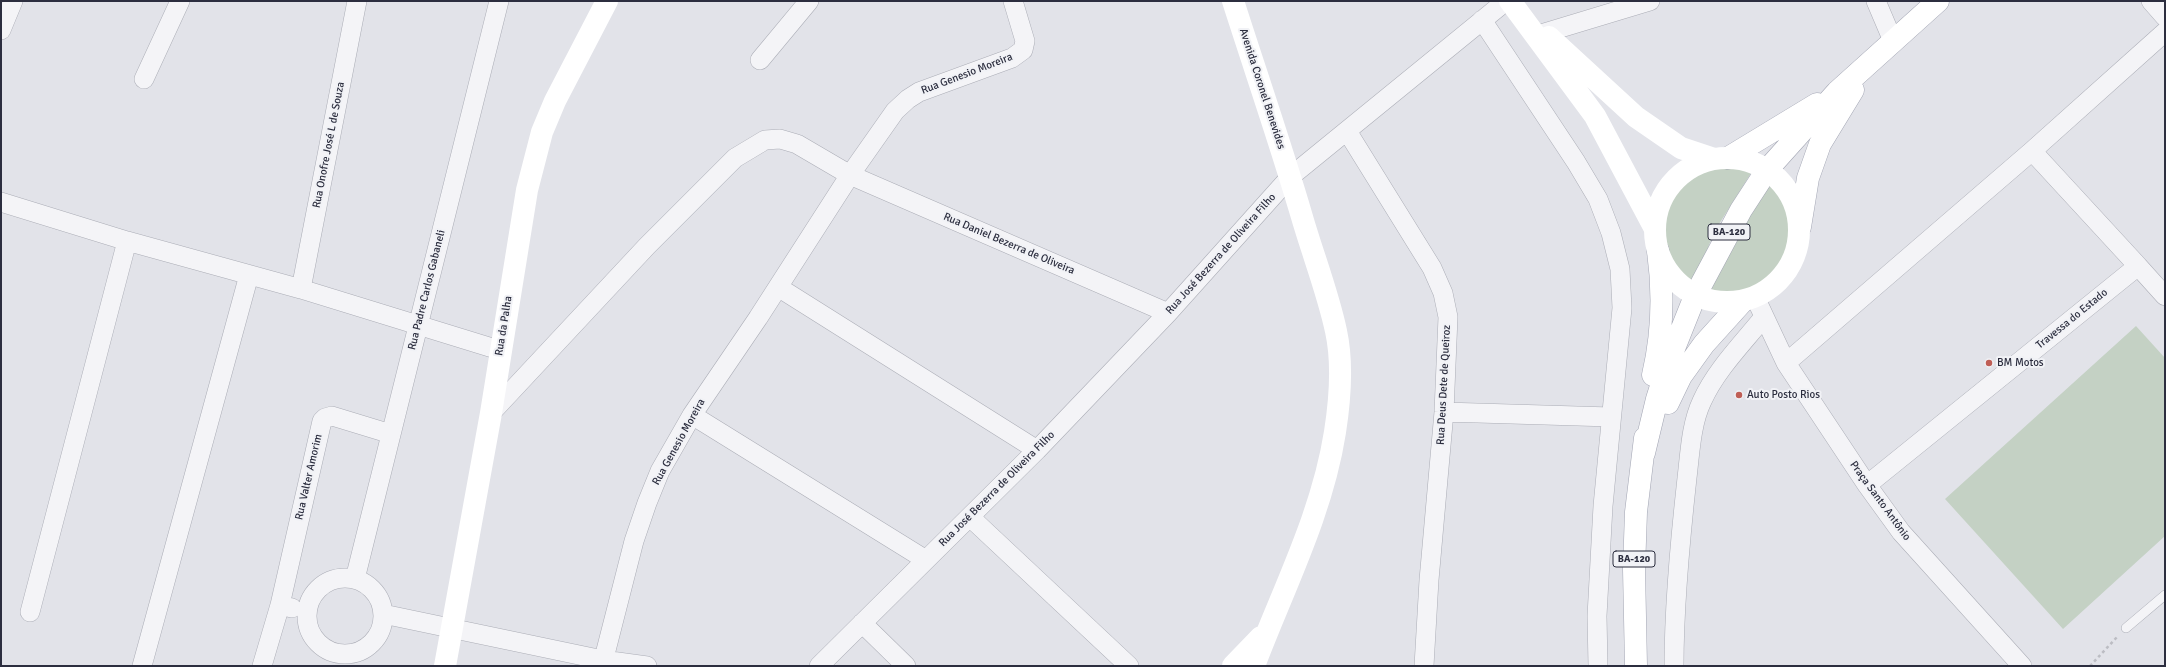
<!DOCTYPE html>
<html>
<head>
<meta charset="utf-8">
<style>
  body { margin:0 }
  #map { position:relative; width:2166px; height:667px; overflow:hidden; background:#e2e3e9; font-family:Signika,sans-serif }
  canvas { display:block }
  .frame { position:absolute; inset:0; border:2px solid #2c2e3f; pointer-events:none }
</style>
</head>
<body>
<div id="map">
<canvas width="2166" height="667"></canvas>
<div class="frame"></div>
</div>
<script>
const g = document.querySelector('canvas').getContext('2d');
g.lineJoin = 'round';
function paint(path, color) {
  g.fillStyle = color;
  g.fill(path, 'evenodd');
}
function strokePath(path, color, width, dash) {
  g.strokeStyle = color;
  g.lineWidth = width;
  g.lineCap = dash ? 'butt' : 'round';
  g.setLineDash(dash || []);
  g.stroke(path);
}
function write(font, color, halo, rows, align = 'center') {
  g.font = font + ' Signika,sans-serif';
  g.lineWidth = 4;
  g.setLineDash([]);
  g.textBaseline = 'middle';
  g.strokeStyle = halo;
  g.fillStyle = color;
  for (const [text, x, y, turn = 0] of rows) {
    g.save();
    g.translate(x, y);
    g.rotate((+turn || 0) * Math.PI / 180);
    g.textAlign = isNaN(turn) ? turn : align;
    if (halo) g.strokeText(text, 0, 0);
    g.fillText(text, 0, 0);
    g.restore();
  }
}
const green = new Path2D(`
  M 1736,166 L 1753,170 L 1714,232 L 1693,287 C 1647,252 1650,187 1708,168 C 1716,165 1727,166 1736,166 Z
  M 1770,182 C 1820,236 1776,310 1704,292 Z
  M 2136,326 L 2165,358 L 2165,536 L 2063,629 L 1945,499 Z`);
const path = new Path2D(`
  M 2090,666 L 2118,636`);
const lane = new Path2D(`
  M 2126,628 L 2165,595`);
const street = new Path2D(`
  M 1876,1 L 1893,41
  M 2151,1 L 2165,17
  M 1482,20 L 1576,162 L 1598,199 L 1611,233 L 1620,269 L 1622,308 L 1603,506 L 1597,616 L 1598,666
  M 1,30 L 13,1
  M 1544,33 L 1650,1
  M 760,60 L 809,1
  M 144,79 L 180,1
  M 1347,131 L 1432,268 L 1443,293 L 1448,317 L 1444,412 L 1429,580 L 1424,666
  M 1,202 L 127,241 L 301,289 L 499,350
  M 2138,266 L 2165,296
  M 778,287 L 1037,450
  M 301,289 L 357,1
  M 1755,297 L 1786,363 L 1867,485 L 1901,532 L 2022,666
  M 1786,363 L 2032,151 L 2165,32
  M 1444,412 L 1611,417
  M 491,413 L 647,246 L 735,158 L 765,140 L 780,139 L 797,144 L 850,175 L 1168,313
  M 692,415 L 926,560
  M 1867,485 L 2138,266 L 2032,151
  M 970,517 L 1129,666
  M307 616a38 38 0 1 1 76 0a38 38 0 1 1-76 0Z
  M 355,579 L 499,1
  M 280,605 L 322,421 L 325,418 L 332,416 L 391,434
  M 30,612 L 127,241
  M 383,614 L 603,660 L 647,666
  M 862,623 L 906,666
  M 142,666 L 249,275
  M 262,666 L 280,605 L 292,608
  M 602,666 L 634,541 L 647,503 L 660,471 L 692,415 L 758,318 L 850,175 L 895,111 L 908,99 L 919,92 L 1012,58 L 1023,50 L 1025,41 L 1013,1
  M 819,666 L 1037,450 L 1168,313 L 1290,177 L 1506,1
  M 1674,666 C 1674,603 1680,541 1687,478 C 1690,453 1691,424 1702,401 C 1716,370 1742,344 1763,318`);
const secondary = new Path2D(`
  M 1233,1 C 1256,73 1281,145 1302,217 C 1313,255 1328,293 1336,331 C 1343,363 1340,400 1335,432 C 1322,515 1283,589 1254,666
  M 1510,1 L 1595,116 L 1654,227
  M 1549,37 L 1636,117 L 1681,148 L 1714,159
  M1655 230a72 72 0 1 1 144 0a72 72 0 1 1-144 0Z
  M 445,666 L 491,413 L 527,190 L 542,132 L 555,101 L 607,1
  M 1233,666 L 1261,637`);
const primary = new Path2D(`
  M 1728,158 L 1817,104
  M 1800,227 L 1808,178 L 1820,144 L 1853,90
  M 1653,375 C 1663,332 1664,294 1658,251
  M 1668,403 L 1681,376 L 1704,344 L 1742,302
  M 1644,453 L 1657,399 L 1669,361 L 1695,296 L 1741,210 L 1767,170 L 1837,92 L 1938,1
  M 1636,666 L 1634,569 L 1636,512 L 1645,438`);
const markers = [
  [1989,363,4,"#bf5e55"],
  [1739,395,4,"#bf5e55"]
];
const shields = [
  [1729,232,42],
  [1634,559,42]
];
const shieldNames = [
  ["BA-120",1729,232],
  ["BA-120",1634,559]
];
const streetNames = [
  ["Rua Genesio Moreira",967,74,-21],
  ["Avenida Coronel Benevides",1262,89,72],
  ["Rua Onofre José L de Souza",329,145,-79],
  ["Rua Daniel Bezerra de Oliveira",1009,244,23],
  ["Rua José Bezerra de Oliveira Filho",1221,254,-48],
  ["Rua Padre Carlos Gabaneli",427,290,-76],
  ["Travessa do Estado",2072,319,-39],
  ["Rua da Palha",504,326,-81],
  ["Rua Deus Dete de Queiroz",1444,385,-87],
  ["Rua Genesio Moreira",679,442,-61],
  ["Rua Valter Amorim",309,477,-77],
  ["Rua José Bezerra de Oliveira Filho",997,489,-45],
  ["Praça Santo Antônio",1880,501,54]
];
const poiNames = [
  ["BM Motos",1997,363],
  ["Auto Posto Rios",1747,395]
];
paint(green, '#c4d1c4');
strokePath(lane, '#abadb6', 10);
strokePath(street, '#abadb6', 20);
strokePath(primary, '#a2a5b3', 23);
strokePath(path, '#bcbdc3', 2.5, [3, 3]);
strokePath(lane, '#f4f4f7', 9);
strokePath(street, '#f4f4f7', 19);
strokePath(secondary, '#fff', 22);
strokePath(primary, '#fff', 22);
for (const [x, y, r, color] of markers) {
  const dot = new Path2D();
  dot.arc(x, y, r, 0, 2 * Math.PI);
  g.fillStyle = color;
  g.fill(dot);
  strokePath(dot, '#f1f2f6', 1.5);
}
for (const [x, y, w] of shields) {
  const box = new Path2D();
  box.roundRect(x - w / 2, y - 8, w, 16, 3);
  g.fillStyle = '#f1f2f6';
  g.fill(box);
  strokePath(box, '#2c2e3f', 1);
}
write('bold 10px', '#2c2e3f', null, shieldNames);
write('11px', '#2c2e3f', '#f1f2f6', streetNames);
write('11px', '#2c2e3f', '#f1f2f6', poiNames, 'left');
</script>
</body>
</html>
